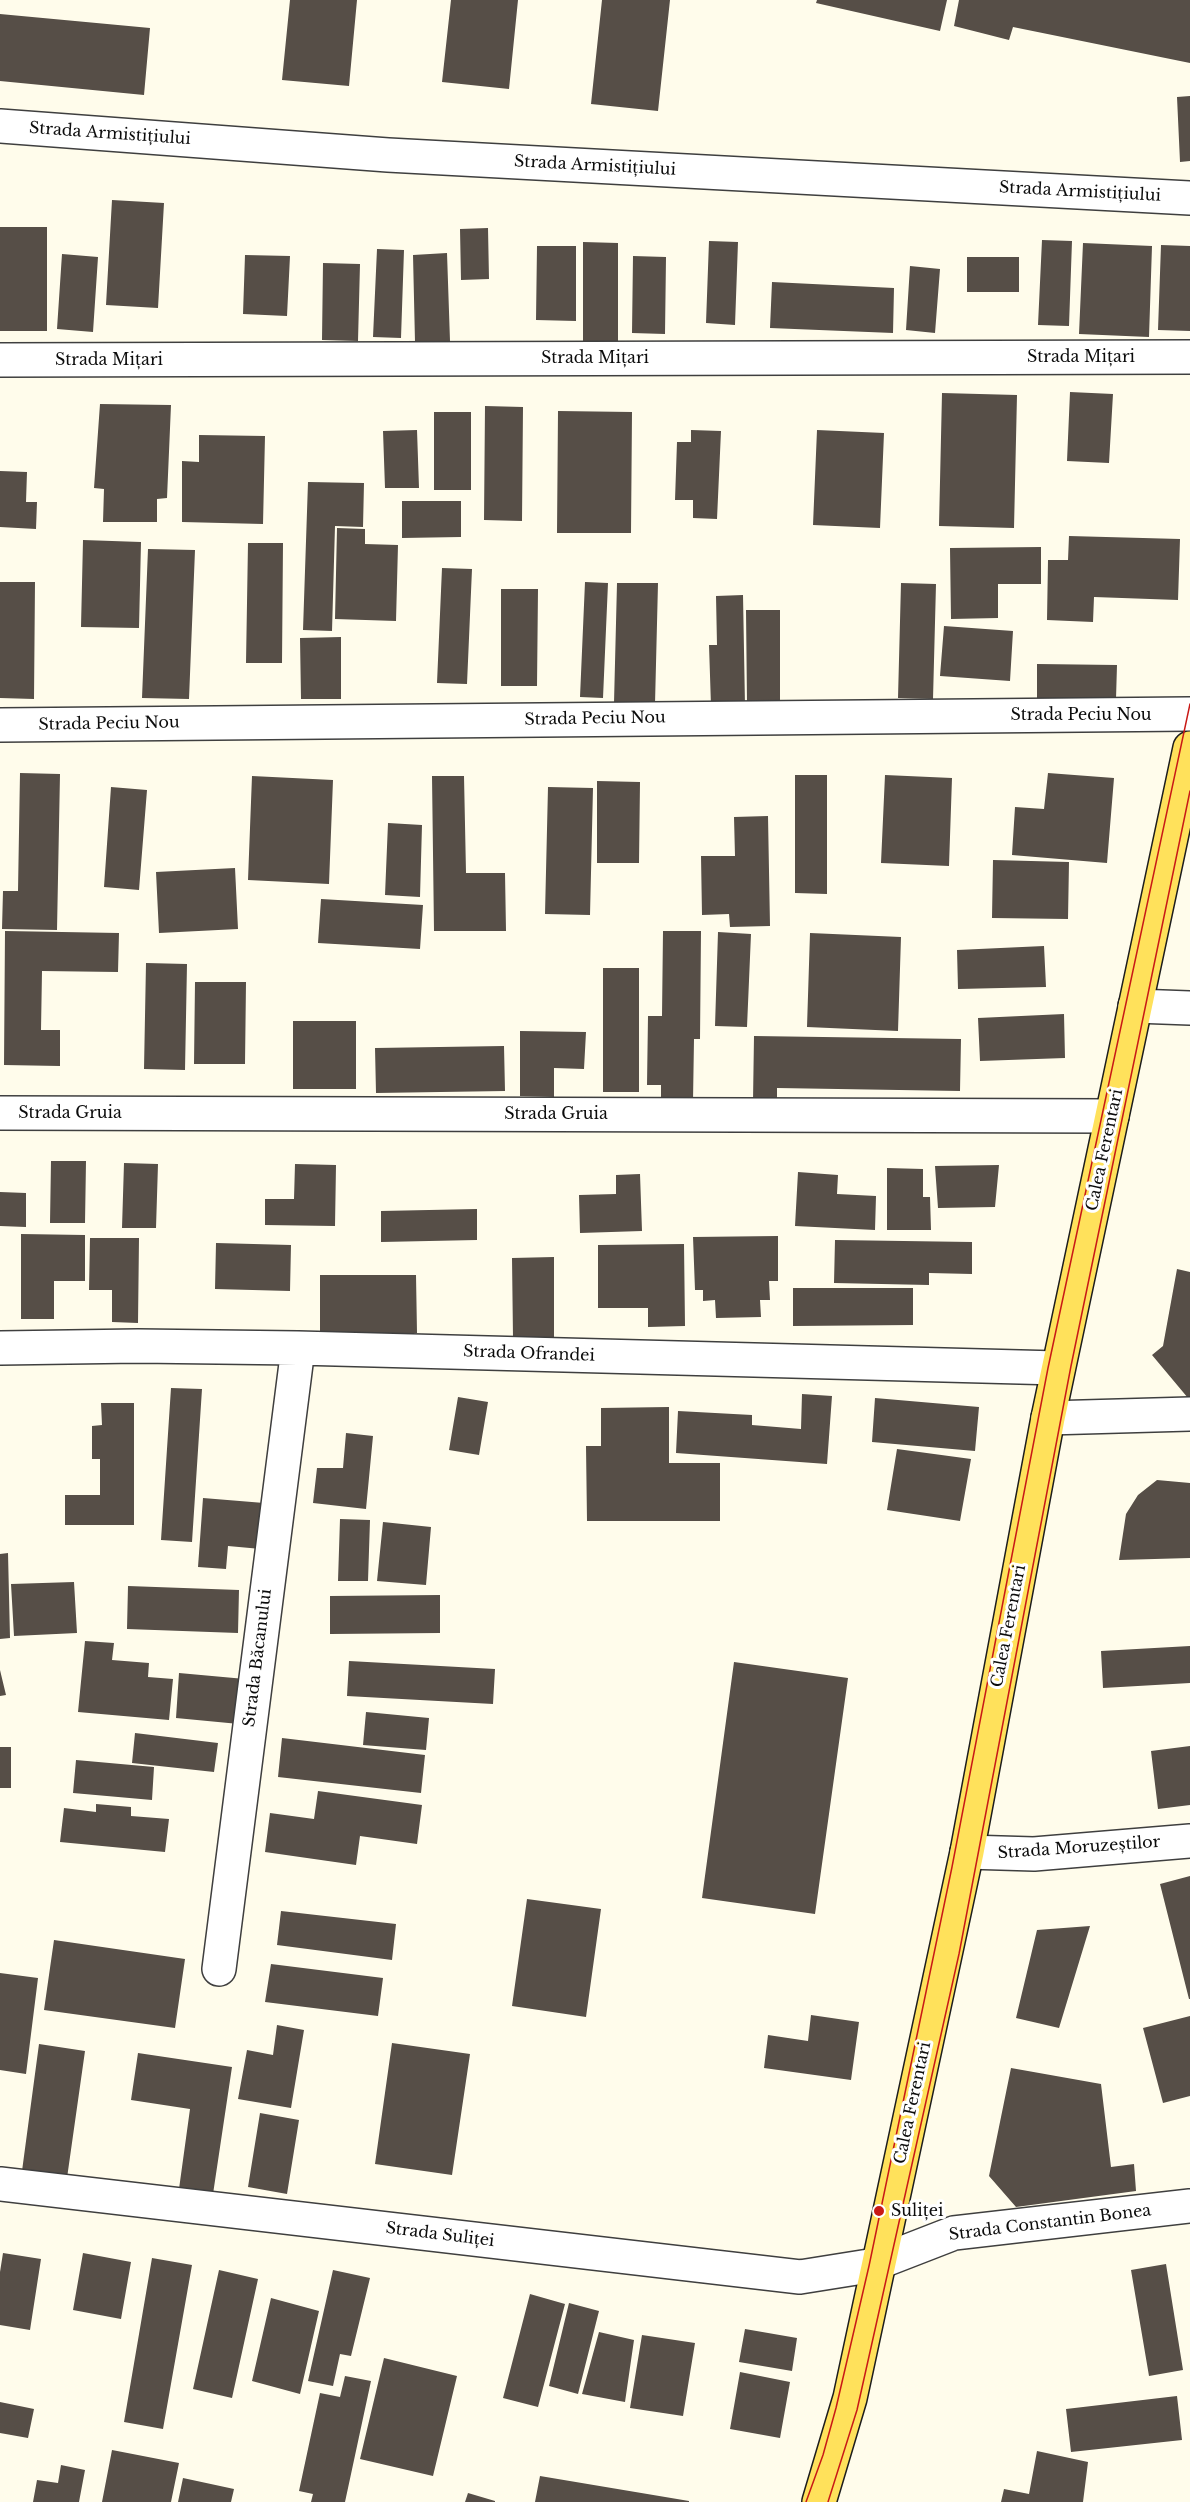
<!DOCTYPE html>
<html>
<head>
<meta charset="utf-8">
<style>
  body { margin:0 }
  canvas { display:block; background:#fffceb }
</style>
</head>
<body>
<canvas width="1190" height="2502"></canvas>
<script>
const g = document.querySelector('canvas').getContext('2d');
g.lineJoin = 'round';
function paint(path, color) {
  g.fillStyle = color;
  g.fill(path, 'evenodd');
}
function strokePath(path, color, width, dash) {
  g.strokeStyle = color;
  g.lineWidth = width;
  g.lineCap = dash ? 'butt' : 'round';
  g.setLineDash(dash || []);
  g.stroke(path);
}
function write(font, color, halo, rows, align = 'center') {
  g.font = font + ' "Libre Baskerville",serif';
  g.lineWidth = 6;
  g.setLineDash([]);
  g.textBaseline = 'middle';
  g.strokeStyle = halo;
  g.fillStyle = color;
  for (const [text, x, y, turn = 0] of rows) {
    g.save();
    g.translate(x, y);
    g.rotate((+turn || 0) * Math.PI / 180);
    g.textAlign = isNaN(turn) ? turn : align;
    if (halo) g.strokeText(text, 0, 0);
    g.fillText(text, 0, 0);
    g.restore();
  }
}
const building = new Path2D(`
  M 290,0 L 357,0 L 349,86 L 282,80 Z
  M 451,0 L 518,0 L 509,89 L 442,82 Z
  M 602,0 L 670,0 L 658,111 L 591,104 Z
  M 817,0 L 947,0 L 940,31 L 816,3 Z
  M 959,0 L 1190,0 L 1190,63 L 1013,27 L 1009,40 L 954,26 Z
  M 0,14 L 150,28 L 144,95 L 0,81 Z
  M 1190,96 L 1190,161 L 1180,162 L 1177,97 Z
  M 112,200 L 164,203 L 158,308 L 106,305 Z
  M 0,227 L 47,227 L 47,331 L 0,331 Z
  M 488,228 L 489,279 L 461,280 L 460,229 Z
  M 1042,240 L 1072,241 L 1069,326 L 1038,325 Z
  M 709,241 L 738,242 L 735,325 L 706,323 Z
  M 583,242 L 618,243 L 618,341 L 583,341 Z
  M 1083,243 L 1152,246 L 1149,337 L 1079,334 Z
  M 1161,245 L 1190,246 L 1190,331 L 1158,330 Z
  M 537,246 L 576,246 L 576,321 L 536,320 Z
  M 377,249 L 404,250 L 401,338 L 373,337 Z
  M 447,253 L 450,341 L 415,342 L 413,255 Z
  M 62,254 L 98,257 L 93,332 L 57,329 Z
  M 245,255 L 290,256 L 287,316 L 243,314 Z
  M 633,256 L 666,257 L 665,334 L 632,333 Z
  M 967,257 L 1019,257 L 1019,292 L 967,292 Z
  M 323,263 L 360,264 L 358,341 L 322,340 Z
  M 910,266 L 940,269 L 935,333 L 906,330 Z
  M 772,282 L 894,288 L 893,333 L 770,328 Z
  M 1070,392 L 1113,394 L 1109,463 L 1067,461 Z
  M 942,393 L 1017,395 L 1014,528 L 939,526 Z
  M 100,404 L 171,405 L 167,498 L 157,499 L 157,522 L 103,522 L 104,489 L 94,488 Z
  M 485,406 L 523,407 L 522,521 L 484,520 Z
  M 558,411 L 632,412 L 631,533 L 557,533 Z
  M 434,412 L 471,412 L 471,490 L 434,490 Z
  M 417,430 L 419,488 L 385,488 L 383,431 Z
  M 691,430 L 721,431 L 717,519 L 693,518 L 693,500 L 675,500 L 677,442 L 691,442 Z
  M 817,430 L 884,433 L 880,528 L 813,525 Z
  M 199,435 L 265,436 L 263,524 L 182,522 L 182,461 L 199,462 Z
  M 0,471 L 27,472 L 26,502 L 37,502 L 36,529 L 0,527 Z
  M 308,482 L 364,483 L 363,527 L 335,526 L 332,631 L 303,630 Z
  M 402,501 L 461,501 L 461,537 L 402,538 Z
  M 337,528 L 365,529 L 365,544 L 398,545 L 396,621 L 335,619 Z
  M 1069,536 L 1180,539 L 1178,600 L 1094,597 L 1093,622 L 1047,620 L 1048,560 L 1068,560 Z
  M 83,540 L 141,542 L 139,628 L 81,627 Z
  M 248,543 L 283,543 L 282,663 L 246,663 Z
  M 1041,547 L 1041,584 L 998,584 L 998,618 L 951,619 L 950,548 Z
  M 148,549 L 195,550 L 189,699 L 142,698 Z
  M 442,568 L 472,569 L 467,684 L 437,683 Z
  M 0,582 L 35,582 L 34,699 L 0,698 Z
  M 585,582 L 608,583 L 603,698 L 580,697 Z
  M 617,583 L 658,583 L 655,704 L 614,703 Z
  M 901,583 L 936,584 L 933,699 L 898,698 Z
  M 501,589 L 538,589 L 537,686 L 501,686 Z
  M 743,595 L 745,706 L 711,706 L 709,645 L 717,645 L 716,596 Z
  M 746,610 L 780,610 L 780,703 L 747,703 Z
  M 944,626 L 1013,631 L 1010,681 L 940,676 Z
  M 341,637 L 341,699 L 301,699 L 300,638 Z
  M 1037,664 L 1117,665 L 1116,699 L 1037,698 Z
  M 20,773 L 60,774 L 57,930 L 2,929 L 3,891 L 18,891 Z
  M 1048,773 L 1114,778 L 1107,863 L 1012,855 L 1015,807 L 1044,809 Z
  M 795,775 L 827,775 L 827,894 L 795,893 Z
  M 885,775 L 952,778 L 949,866 L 881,863 Z
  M 252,776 L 333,780 L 329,884 L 248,880 Z
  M 432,776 L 464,776 L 466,873 L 505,873 L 506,931 L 434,931 Z
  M 597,781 L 640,782 L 639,863 L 597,863 Z
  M 111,787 L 147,790 L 139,890 L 104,887 Z
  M 548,787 L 593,788 L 590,915 L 545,914 Z
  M 768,816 L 770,926 L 730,927 L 729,914 L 702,915 L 701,856 L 735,856 L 734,817 Z
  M 388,823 L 422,825 L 420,897 L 385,895 Z
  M 993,860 L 1069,862 L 1068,919 L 992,918 Z
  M 235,868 L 238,929 L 159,933 L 156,872 Z
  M 321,899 L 423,905 L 420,949 L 318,943 Z
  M 5,931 L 119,933 L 118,972 L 42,971 L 41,1030 L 60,1030 L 60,1066 L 4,1065 Z
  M 663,931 L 701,931 L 700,1039 L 694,1039 L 693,1101 L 661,1101 L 661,1085 L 647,1085 L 648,1016 L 662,1016 Z
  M 718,932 L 751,934 L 747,1027 L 715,1026 Z
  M 810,933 L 901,937 L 898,1031 L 807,1027 Z
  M 1044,946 L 1046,987 L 958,989 L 957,950 Z
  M 146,963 L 187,964 L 185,1070 L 144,1069 Z
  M 603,968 L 639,968 L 639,1092 L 603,1092 Z
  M 195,982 L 246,982 L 245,1064 L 194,1064 Z
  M 1064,1014 L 1065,1058 L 980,1061 L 978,1018 Z
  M 293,1021 L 356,1021 L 356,1089 L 293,1089 Z
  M 520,1031 L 586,1032 L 584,1069 L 554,1068 L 554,1097 L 520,1096 Z
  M 754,1036 L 961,1039 L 960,1091 L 777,1088 L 777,1102 L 753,1101 Z
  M 504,1046 L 505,1091 L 376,1093 L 375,1048 Z
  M 51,1161 L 86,1161 L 85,1223 L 50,1223 Z
  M 124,1163 L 158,1164 L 156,1228 L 122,1228 Z
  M 295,1164 L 336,1165 L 335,1226 L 265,1225 L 265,1199 L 294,1199 Z
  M 999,1165 L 995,1207 L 938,1208 L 935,1166 Z
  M 887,1168 L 923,1169 L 923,1197 L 930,1197 L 931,1230 L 887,1230 Z
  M 798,1172 L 838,1175 L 837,1194 L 876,1196 L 875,1230 L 795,1226 Z
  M 640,1174 L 642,1231 L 580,1233 L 579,1195 L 616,1194 L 616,1175 Z
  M 0,1192 L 26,1193 L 26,1227 L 0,1226 Z
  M 477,1209 L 477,1240 L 381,1242 L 381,1211 Z
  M 21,1234 L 85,1235 L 85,1281 L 54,1281 L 54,1319 L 21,1319 Z
  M 778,1236 L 778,1281 L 769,1281 L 770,1300 L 760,1300 L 761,1317 L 716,1318 L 715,1300 L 703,1301 L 703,1290 L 695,1290 L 693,1237 Z
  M 90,1238 L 139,1238 L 138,1323 L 112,1322 L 112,1290 L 89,1290 Z
  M 835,1240 L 972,1242 L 972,1274 L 929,1273 L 929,1285 L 834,1283 Z
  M 216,1243 L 291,1245 L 290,1291 L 215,1289 Z
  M 684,1244 L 685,1326 L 648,1327 L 648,1308 L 598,1308 L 598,1245 Z
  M 554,1257 L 554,1338 L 513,1338 L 512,1258 Z
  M 1177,1269 L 1190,1272 L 1190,1396 L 1188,1398 L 1152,1355 L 1163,1346 Z
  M 320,1275 L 416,1275 L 417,1333 L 320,1334 Z
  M 793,1288 L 913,1288 L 913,1325 L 793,1326 Z
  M 171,1388 L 202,1389 L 192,1542 L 161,1540 Z
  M 802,1394 L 832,1396 L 827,1464 L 676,1453 L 678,1411 L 752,1415 L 752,1425 L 801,1429 Z
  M 458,1397 L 488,1402 L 479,1455 L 449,1450 Z
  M 875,1398 L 979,1407 L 975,1451 L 872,1442 Z
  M 101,1403 L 134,1403 L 134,1525 L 65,1525 L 65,1495 L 100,1495 L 100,1459 L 92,1459 L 92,1426 L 102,1425 Z
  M 669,1407 L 669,1463 L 720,1463 L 720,1521 L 587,1521 L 586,1446 L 601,1446 L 601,1408 Z
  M 346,1433 L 373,1436 L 366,1509 L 313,1503 L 317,1468 L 343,1468 Z
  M 897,1449 L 971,1459 L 960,1521 L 887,1510 Z
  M 1157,1480 L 1190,1483 L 1190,1558 L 1119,1560 L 1126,1514 L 1138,1495 Z
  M 203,1498 L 264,1503 L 261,1549 L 228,1546 L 226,1569 L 198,1567 Z
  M 340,1519 L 370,1520 L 368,1581 L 338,1581 Z
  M 383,1522 L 431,1527 L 426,1585 L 377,1581 Z
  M 8,1553 L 10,1638 L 0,1639 L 0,1554 Z
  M 74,1582 L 77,1633 L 14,1636 L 11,1584 Z
  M 128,1586 L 239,1590 L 238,1633 L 127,1629 Z
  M 440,1595 L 440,1633 L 330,1634 L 330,1596 Z
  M 85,1641 L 114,1643 L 112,1660 L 149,1663 L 148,1677 L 173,1679 L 169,1720 L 78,1712 Z
  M 1190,1646 L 1190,1683 L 1103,1688 L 1101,1651 Z
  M 349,1661 L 495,1669 L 493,1704 L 347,1696 Z
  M 734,1662 L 848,1678 L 815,1914 L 702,1898 Z
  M 0,1670 L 6,1695 L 0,1696 Z
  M 179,1673 L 245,1679 L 239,1724 L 176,1718 Z
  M 366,1712 L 429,1718 L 426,1750 L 363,1745 Z
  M 135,1733 L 218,1743 L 214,1772 L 132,1763 Z
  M 282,1738 L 425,1755 L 421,1793 L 278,1777 Z
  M 1190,1746 L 1190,1805 L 1158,1809 L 1151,1751 Z
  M 0,1747 L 11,1747 L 11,1788 L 0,1788 Z
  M 76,1760 L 154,1767 L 152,1800 L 73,1793 Z
  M 318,1791 L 422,1805 L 417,1844 L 360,1836 L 356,1865 L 265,1852 L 270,1813 L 314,1819 Z
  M 96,1804 L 131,1807 L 131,1816 L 169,1819 L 165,1852 L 60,1842 L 64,1808 L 96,1812 Z
  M 1190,1876 L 1190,1999 L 1189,1999 L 1160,1884 Z
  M 527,1899 L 601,1909 L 586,2017 L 512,2006 Z
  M 281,1911 L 396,1924 L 392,1960 L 277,1945 Z
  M 1090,1926 L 1059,2028 L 1016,2018 L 1037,1930 Z
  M 54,1940 L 185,1959 L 175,2028 L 44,2010 Z
  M 271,1964 L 383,1978 L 378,2016 L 265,2002 Z
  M 0,1973 L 38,1978 L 26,2074 L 0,2070 Z
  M 811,2015 L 859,2022 L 851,2080 L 764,2068 L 768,2035 L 808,2041 Z
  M 1190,2016 L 1190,2096 L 1163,2103 L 1143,2028 Z
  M 277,2025 L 304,2030 L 291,2108 L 238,2099 L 247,2050 L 273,2055 Z
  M 392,2043 L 470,2054 L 452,2175 L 375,2164 Z
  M 39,2044 L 85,2051 L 67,2178 L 22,2171 Z
  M 138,2053 L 232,2067 L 213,2194 L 179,2189 L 190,2109 L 131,2100 Z
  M 1011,2068 L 1101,2084 L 1111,2167 L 1134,2164 L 1136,2191 L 1016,2207 L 989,2176 Z
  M 260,2113 L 299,2120 L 287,2194 L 248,2187 Z
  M 3,2253 L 41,2259 L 30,2330 L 0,2325 L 0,2272 Z
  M 83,2253 L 131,2262 L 121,2319 L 73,2310 Z
  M 152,2258 L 192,2265 L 163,2429 L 124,2422 Z
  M 1166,2264 L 1183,2370 L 1149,2376 L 1131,2270 Z
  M 219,2270 L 258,2279 L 232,2398 L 193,2389 Z
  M 333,2270 L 370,2278 L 351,2356 L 340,2354 L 333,2386 L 308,2381 Z
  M 530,2294 L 565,2304 L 538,2407 L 503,2398 Z
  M 271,2298 L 319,2311 L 300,2394 L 252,2381 Z
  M 569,2303 L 599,2311 L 578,2394 L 549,2386 Z
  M 745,2329 L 797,2338 L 792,2371 L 739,2362 Z
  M 599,2332 L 634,2340 L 625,2402 L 582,2394 Z
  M 642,2335 L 695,2343 L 683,2416 L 630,2408 Z
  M 384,2358 L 457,2376 L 433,2476 L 360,2459 Z
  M 740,2372 L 790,2382 L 780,2438 L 730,2429 Z
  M 345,2376 L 371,2381 L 345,2502 L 311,2502 L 313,2494 L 299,2491 L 320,2393 L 340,2397 Z
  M 1177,2396 L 1182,2440 L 1071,2452 L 1066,2409 Z
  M 0,2402 L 34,2409 L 28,2438 L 0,2433 Z
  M 112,2450 L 179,2463 L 171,2502 L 102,2502 Z
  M 1037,2451 L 1088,2462 L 1083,2502 L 1001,2502 L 1004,2489 L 1029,2494 Z
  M 61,2465 L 85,2470 L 79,2502 L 33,2502 L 37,2480 L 58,2483 Z
  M 540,2476 L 689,2501 L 689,2502 L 535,2502 Z
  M 183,2478 L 234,2489 L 231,2502 L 178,2502 Z
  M 468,2493 L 495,2501 L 495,2502 L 465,2502 Z`);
const minor = new Path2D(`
  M 0,126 L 388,155 L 1190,198
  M 0,360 L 1190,357
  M 0,725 L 1190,714
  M 1135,1006 L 1190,1008
  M 0,1113 L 1112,1116
  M 0,1348 L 138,1346 L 298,1348 L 1058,1368
  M 1048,1418 L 1190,1414
  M 967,1852 L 1034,1854 L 1190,1841
  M 219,1969 L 298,1348
  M 0,2184 L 800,2277 L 869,2266 L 954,2233 L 1190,2206`);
const major = new Path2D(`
  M 819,2502 L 850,2398 L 967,1852 L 1048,1418 L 1190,748`);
const tram = new Path2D(`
  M 806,2502 L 823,2455 L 836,2408 L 869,2266 L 952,1867 L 1048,1368 L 1190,704
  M 828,2502 L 857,2410 L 959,1954 L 1071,1366 L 1190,791`);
const markers = [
  [879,2211,6,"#c91916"]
];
const streetNames = [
  ["Strada Armistițiului",110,134,4],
  ["Strada Armistițiului",595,166,3],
  ["Strada Armistițiului",1080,192,3],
  ["Strada Mițari",1081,357],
  ["Strada Mițari",595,358],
  ["Strada Mițari",109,360],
  ["Strada Peciu Nou",1081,715],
  ["Strada Peciu Nou",595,719,-1],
  ["Strada Peciu Nou",109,724,-1],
  ["Strada Gruia",70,1113],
  ["Strada Gruia",556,1114],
  ["Calea Ferentari",1105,1150,-78],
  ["Strada Ofrandei",529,1354,2],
  ["Calea Ferentari",1009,1626,-79],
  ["Strada Băcanului",258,1658,-83],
  ["Strada Moruzeștilor",1079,1848,-4],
  ["Calea Ferentari",913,2103,-78],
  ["Strada Constantin Bonea",1050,2223,-7],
  ["Strada Suliței",440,2235,7]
];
const poiNames = [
  ["Suliței",891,2211]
];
paint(building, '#564e47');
strokePath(minor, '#3f3f3f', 36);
strokePath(major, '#1d1d1d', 36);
strokePath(minor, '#fff', 33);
strokePath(major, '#ffe15b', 33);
strokePath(tram, '#c91916', 1.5);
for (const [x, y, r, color] of markers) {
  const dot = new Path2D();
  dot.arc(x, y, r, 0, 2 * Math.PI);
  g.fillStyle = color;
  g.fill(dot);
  strokePath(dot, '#fff', 2);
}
write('16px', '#0c0c0c', '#fff', streetNames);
write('16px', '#0c0c0c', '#fff', poiNames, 'left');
</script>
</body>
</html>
